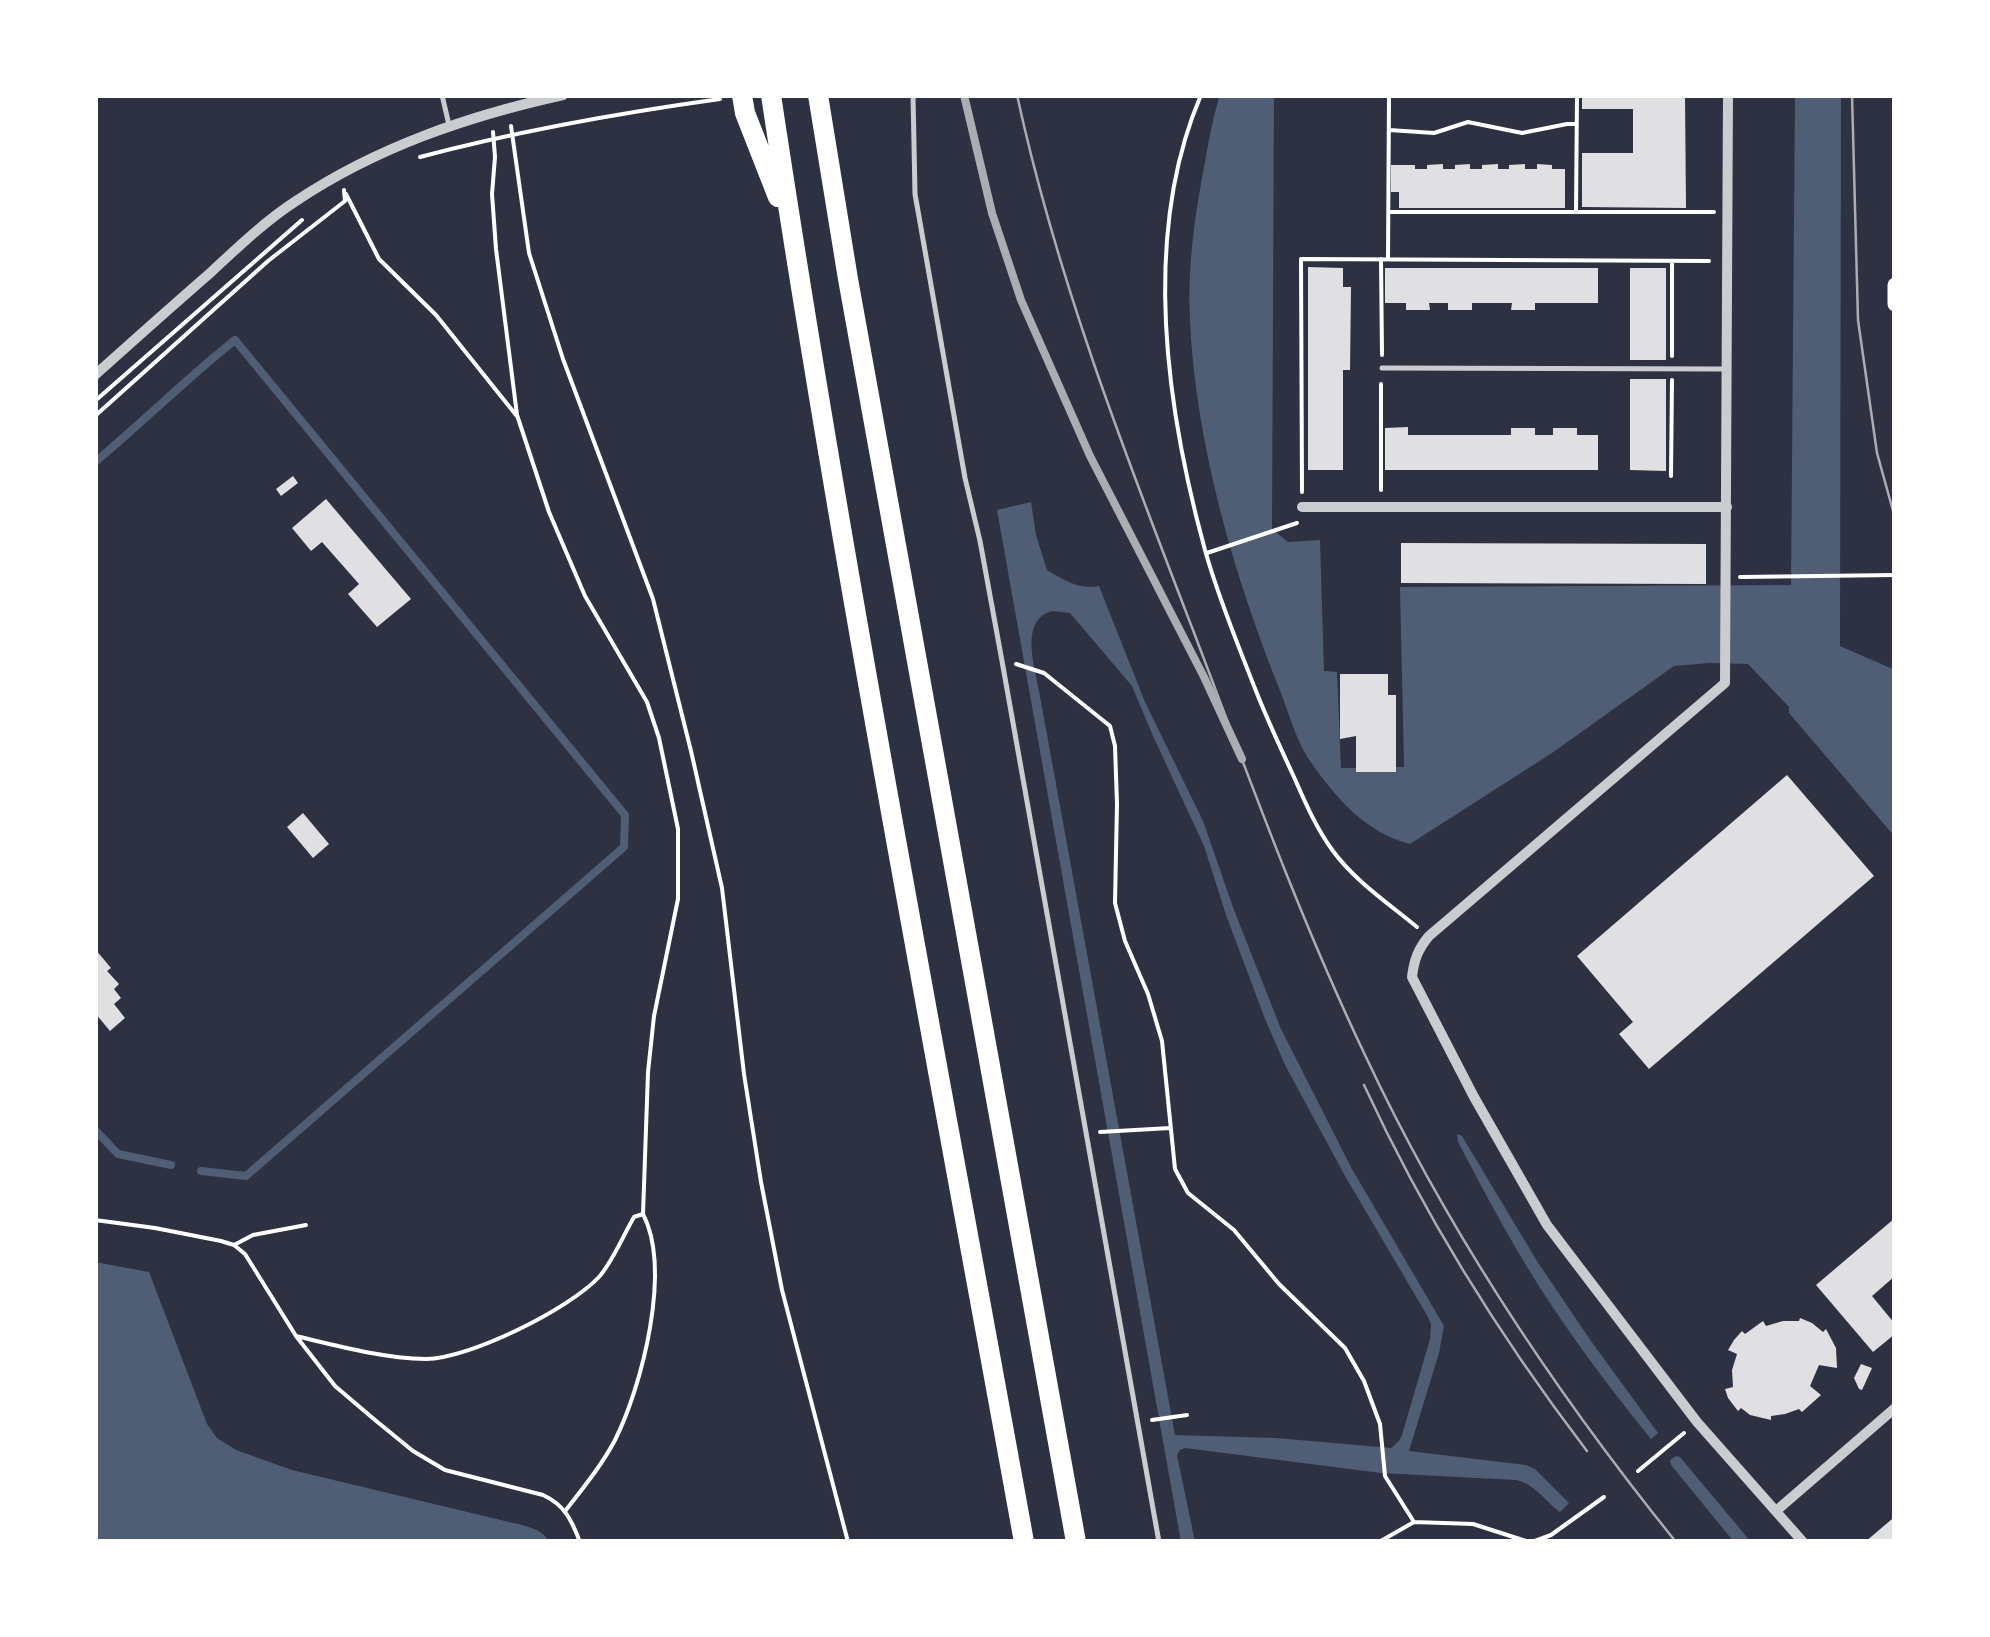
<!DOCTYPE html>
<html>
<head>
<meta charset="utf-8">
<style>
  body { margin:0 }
  #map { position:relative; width:1990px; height:1637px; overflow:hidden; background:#2d3142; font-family:Figtree,sans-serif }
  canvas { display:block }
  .frame { position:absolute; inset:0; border:98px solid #fff; pointer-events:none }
</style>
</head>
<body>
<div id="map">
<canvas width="1990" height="1637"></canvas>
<div class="frame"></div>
</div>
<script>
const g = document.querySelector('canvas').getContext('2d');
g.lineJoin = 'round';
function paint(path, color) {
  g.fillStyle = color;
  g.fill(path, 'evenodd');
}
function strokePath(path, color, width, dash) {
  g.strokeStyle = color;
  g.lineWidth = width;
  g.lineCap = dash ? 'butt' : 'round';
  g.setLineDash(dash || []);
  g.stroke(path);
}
const water = new Path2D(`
  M 1220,95 L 1274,95 L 1272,529 L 1288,542 L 1320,540 L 1324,671 L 1337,672 L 1341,768 L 1404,767 L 1400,587 L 1791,585 L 1795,95 L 1841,95 L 1840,646 L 1895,670 L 1895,837 L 1789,713 L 1789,707 L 1748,664 L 1709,663 L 1674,666 L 1552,753 L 1410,844 C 1364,832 1335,797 1308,758 C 1295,738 1288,710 1279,688 C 1234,576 1195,441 1190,320 C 1187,268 1195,213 1205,162 C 1209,139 1213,117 1220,95 Z
  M 1031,502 L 1036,535 L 1047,570 C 1064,580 1079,590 1099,586 L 1145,702 L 1203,821 L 1234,910 L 1281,1029 L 1352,1169 L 1444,1326 L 1439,1353 L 1409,1451 L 1526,1465 L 1535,1469 L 1569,1503 L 1560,1512 C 1544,1501 1537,1485 1516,1480 L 1381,1473 L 1185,1448 L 1180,1450 L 1177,1455 L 1195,1542 L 1181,1542 L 997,510 ZM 1052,611 L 1070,613 L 1132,686 L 1153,736 L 1204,846 L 1226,915 L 1265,1019 L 1285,1065 L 1345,1176 L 1428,1317 L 1431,1324 L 1430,1339 L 1402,1435 L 1399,1441 L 1391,1448 L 1276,1438 L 1175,1435 L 1039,691 C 1035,666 1019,620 1052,611 Z
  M 1457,1134 L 1462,1136 L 1537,1261 L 1591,1341 L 1658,1433 L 1651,1439 C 1617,1397 1584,1354 1554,1309 C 1518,1256 1488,1199 1458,1142 Z
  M 95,1262 L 149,1272 L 207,1424 L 217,1438 L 236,1450 L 292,1470 L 505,1521 C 520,1525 542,1527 549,1542 L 95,1542 Z
  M 1676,1456 L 1680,1457 L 1751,1542 L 1734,1542 L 1671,1465 L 1670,1460 Z`);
const stream = new Path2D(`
  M 95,462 C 143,422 187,378 235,340 L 625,815 L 624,847 L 246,1176 L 201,1171
  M 95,1130 L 118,1154 L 171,1165`);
const building = new Path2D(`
  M 1582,95 L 1685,95 L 1686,208 L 1582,207 L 1582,153 L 1633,153 L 1633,109 L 1582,109 Z
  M 1443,164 L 1443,169 L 1455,169 L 1455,165 L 1470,164 L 1470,169 L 1482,169 L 1482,165 L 1498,164 L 1498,169 L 1509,169 L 1509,165 L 1525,164 L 1525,169 L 1537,169 L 1537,164 L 1552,165 L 1552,169 L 1565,169 L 1565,208 L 1399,208 L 1399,192 L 1391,192 L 1391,165 L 1415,165 L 1415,169 L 1427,169 L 1427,165 Z
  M 1308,267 L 1343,268 L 1343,287 L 1351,287 L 1350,370 L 1343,370 L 1343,470 L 1308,470 Z
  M 1385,268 L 1598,268 L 1598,303 L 1535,303 L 1535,310 L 1511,310 L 1512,303 L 1472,303 L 1472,310 L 1448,310 L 1448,303 L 1429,303 L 1430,310 L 1406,310 L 1406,303 L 1385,303 Z
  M 1630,268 L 1666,268 L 1666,360 L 1630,360 Z
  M 1630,379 L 1666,379 L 1666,471 L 1630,470 Z
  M 1408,427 L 1408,435 L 1511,435 L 1511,428 L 1535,428 L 1535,435 L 1553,435 L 1553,428 L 1577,428 L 1577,435 L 1598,435 L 1598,470 L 1385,470 L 1385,428 Z
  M 293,476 L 298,483 L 281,496 L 276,489 Z
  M 326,499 L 411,599 L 377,627 L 348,594 L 359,584 L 322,542 L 311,551 L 292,528 Z
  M 1401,543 L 1706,544 L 1706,584 L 1401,583 Z
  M 1340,674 L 1388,674 L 1388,695 L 1396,695 L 1396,772 L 1356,772 L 1356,736 L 1340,739 Z
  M 1787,775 L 1874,876 L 1649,1069 L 1619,1034 L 1633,1022 L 1577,956 Z
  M 303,813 L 329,844 L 313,858 L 287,827 Z
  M 95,949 L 111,968 L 107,971 L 119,984 L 114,989 L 121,998 L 114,1004 L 125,1018 L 110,1031 L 95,1013 Z
  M 1895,1218 L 1895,1276 L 1872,1296 L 1895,1324 L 1895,1334 L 1873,1352 L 1816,1285 Z
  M 1800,1318 L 1812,1323 L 1823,1332 L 1826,1329 L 1836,1348 L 1837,1368 L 1819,1365 L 1810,1386 L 1821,1395 L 1802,1412 L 1799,1409 L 1785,1414 L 1771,1416 L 1771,1420 L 1750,1415 L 1741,1408 L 1738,1411 L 1728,1398 L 1725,1389 L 1733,1387 L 1732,1370 L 1737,1354 L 1728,1350 L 1734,1340 L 1742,1331 L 1745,1334 L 1763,1321 L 1766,1326 L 1783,1321 L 1799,1321 Z
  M 1861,1364 L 1872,1368 L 1862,1390 L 1859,1389 L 1854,1378 Z
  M 1895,1516 L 1895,1542 L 1865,1542 L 1892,1519 Z`);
const path = new Path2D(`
  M 1201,95 C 1141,235 1166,408 1205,550 C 1218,597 1237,642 1254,686 C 1266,717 1280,747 1294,777 C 1305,802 1316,828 1333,851 C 1355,881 1388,903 1417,927
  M 511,126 L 529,253 L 563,359 L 653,599 L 691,751 L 722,888 L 744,1074 L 761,1182 L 782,1290 L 848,1542
  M 1389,130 L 1434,133 L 1468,122 L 1522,133 L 1567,124 L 1577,124
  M 493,132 L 495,157 L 492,194 L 496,249 L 517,415 L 549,512 L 585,596 L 647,702 L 659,738 L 678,829 L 678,899 L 654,1016 L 648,1072 L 643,1214 C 672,1270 642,1386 615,1440 C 602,1465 583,1488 566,1510
  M 420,157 C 518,131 619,113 720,99
  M 346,194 L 379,259 L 436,315 L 516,415
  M 1389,212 L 1714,212
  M 1576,212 L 1577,95
  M 1381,259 L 1382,355
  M 1388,259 L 1389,95
  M 1672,356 L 1672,261
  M 95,401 L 302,220
  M 95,416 L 268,261 L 345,201 L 344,190
  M 1671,476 L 1672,380
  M 1381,490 L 1381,384
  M 1302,492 L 1301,259 L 1709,261
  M 1207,553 L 1297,523
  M 1740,577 L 1895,575
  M 1016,664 L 1044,673 L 1110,726 L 1115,746 L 1117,804 L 1115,903 L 1125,941 L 1148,994 L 1162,1041 L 1175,1169 L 1188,1193 L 1234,1230 L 1279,1284 L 1345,1348 L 1364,1381 L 1380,1424 L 1385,1476 L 1414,1522
  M 1100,1132 L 1170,1128
  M 95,1220 L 155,1228 L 221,1241 L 234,1245 L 245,1254 L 296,1336 L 335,1386 L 375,1420 L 413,1451 L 445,1470 L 543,1495 C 565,1505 572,1521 580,1542
  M 234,1245 L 253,1235 L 306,1225
  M 296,1336 C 338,1346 382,1358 426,1359 C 469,1359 569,1309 599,1277 C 613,1261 623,1236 634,1217 L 643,1214
  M 1152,1420 L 1187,1415
  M 1638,1471 L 1684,1433
  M 1379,1542 L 1414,1522 L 1473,1524 L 1529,1542
  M 1532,1542 L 1551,1535 L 1604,1497`);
const service = new Path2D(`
  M 442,95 L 449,125
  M 913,95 L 915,194 L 965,478 L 980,541 L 1002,661 L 1159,1542
  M 1382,368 L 1725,369`);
const minor = new Path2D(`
  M 1728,95 L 1725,683 L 1429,936 C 1418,949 1414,960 1412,977 L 1474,1097 L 1547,1225 L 1697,1422 L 1803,1542
  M 95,375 C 133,341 171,307 209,274 C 236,249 265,221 296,201 C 377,147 468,116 563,95
  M 1302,507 L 1727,507
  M 1776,1511 L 1895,1408`);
const secondary = new Path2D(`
  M 1895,285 L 1895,304`);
const motorway = new Path2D(`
  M 742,95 L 745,113 L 778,197
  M 771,95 C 844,579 937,1060 1024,1542
  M 818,95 L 848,279 L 1076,1542`);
const tram = new Path2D(`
  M 1017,95 C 1057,279 1125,454 1193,630 C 1247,772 1299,917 1365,1055 C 1447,1230 1555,1392 1676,1542
  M 1852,95 L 1858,320 L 1877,453 L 1895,518
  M 1364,1085 C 1424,1215 1500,1337 1587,1451`);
const rail = new Path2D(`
  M 964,95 L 992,213 L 1021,300 L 1090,456 L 1204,677 L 1242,759`);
paint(water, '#4f5d75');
strokePath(stream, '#4f5d75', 8);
paint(building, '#e0e0e3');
strokePath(path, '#fff', 4);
strokePath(service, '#caccd0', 5);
strokePath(minor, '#caccd0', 10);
strokePath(secondary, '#fff', 15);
strokePath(motorway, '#fff', 20);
strokePath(tram, '#abadb3', 2.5);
strokePath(rail, '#abadb3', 8);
</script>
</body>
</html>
